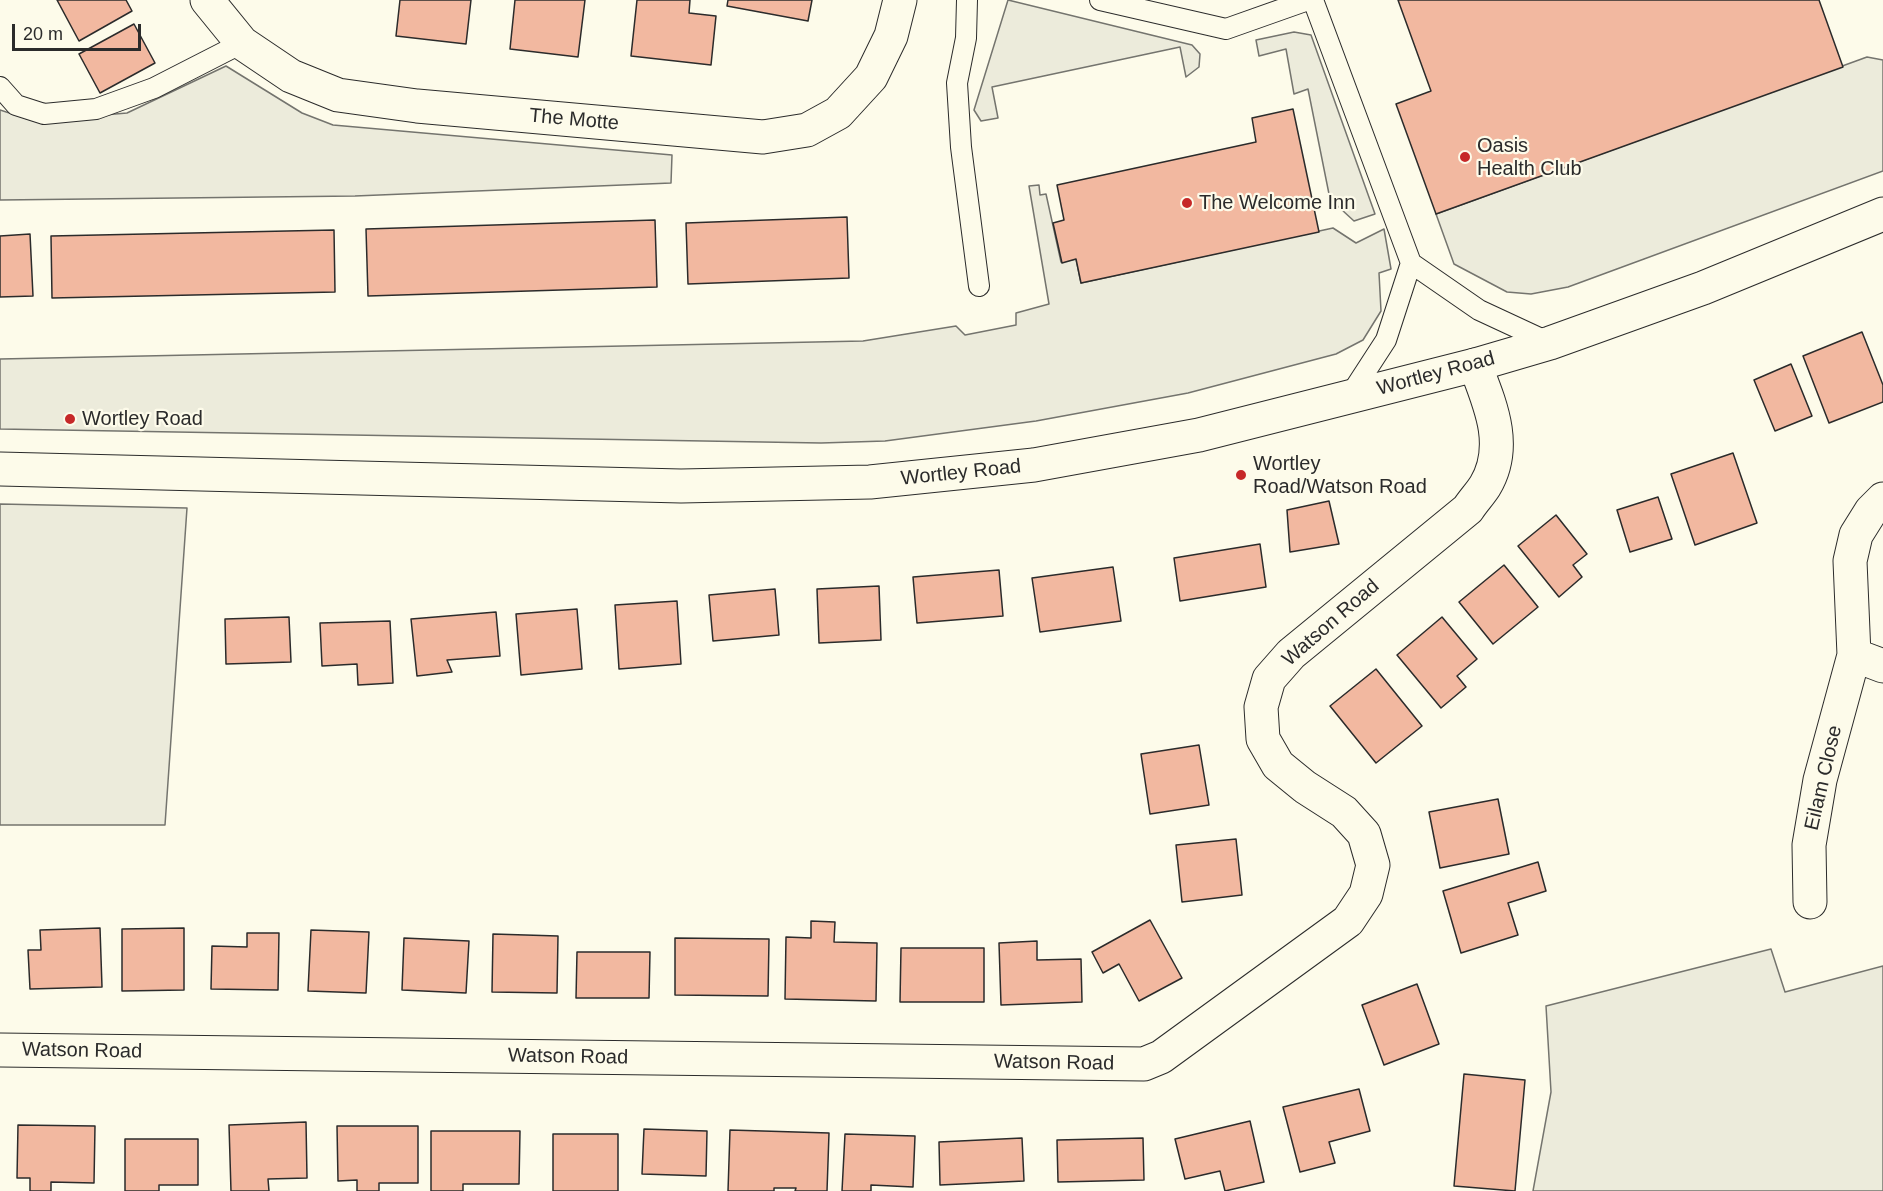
<!DOCTYPE html>
<html>
<head>
<meta charset="utf-8">
<style>
  body { margin:0 }
  #map { position:relative; width:1883px; height:1191px; overflow:hidden; background:#fdfbea; font-family:Arial,sans-serif }
  canvas { display:block }
  .scale { position:absolute; left:12px; top:24px; width:129px; height:27px; box-sizing:border-box; border:3px solid #2b2b2b; border-top:0; padding-left:8px; font-size:18px; line-height:21px; white-space:nowrap; color:#2b2b2b; -webkit-text-stroke:4px #fdfbea; paint-order:stroke }
</style>
</head>
<body>
<div id="map">
<canvas width="1883" height="1191"></canvas>
<div class="scale">20 m</div>
</div>
<script>
const g = document.querySelector('canvas').getContext('2d');
g.lineJoin = 'round';
function paint(path, color) {
  g.fillStyle = color;
  g.fill(path, 'evenodd');
}
function strokePath(path, color, width, dash) {
  g.strokeStyle = color;
  g.lineWidth = width;
  g.lineCap = dash ? 'butt' : 'round';
  g.setLineDash(dash || []);
  g.stroke(path);
}
function write(font, color, halo, rows, align = 'center') {
  g.font = font + ' Arial,sans-serif';
  g.lineWidth = 4.5;
  g.setLineDash([]);
  g.textBaseline = 'middle';
  g.strokeStyle = halo;
  g.fillStyle = color;
  for (const [text, x, y, turn = 0] of rows) {
    g.save();
    g.translate(x, y);
    g.rotate((+turn || 0) * Math.PI / 180);
    g.textAlign = isNaN(turn) ? turn : align;
    if (halo) g.strokeText(text, 0, 0);
    g.fillText(text, 0, 0);
    g.restore();
  }
}
const green = new Path2D(`
  M 1008,0 L 1192,45 L 1200,54 L 1199,67 L 1186,77 L 1180,47 L 992,87 L 998,118 L 981,121 L 974,110 Z
  M 1294,32 L 1311,35 L 1375,214 L 1354,221 L 1330,199 L 1308,89 L 1294,94 L 1286,49 L 1259,56 L 1256,40 Z
  M 1867,57 L 1883,60 L 1883,171 L 1568,287 L 1531,294 L 1507,292 L 1454,264 L 1436,214 Z
  M 226,66 L 302,113 L 333,125 L 672,155 L 671,183 L 355,196 L 0,200 L 0,110 L 34,121 L 127,113 Z
  M 1039,185 L 1040,195 L 1046,194 L 1061,262 L 1076,259 L 1081,283 L 1333,228 L 1356,243 L 1384,229 L 1391,269 L 1379,273 L 1381,311 L 1363,340 L 1336,354 L 1188,393 L 1036,421 L 885,441 L 821,443 L 0,429 L 0,359 L 863,341 L 956,326 L 965,335 L 1016,325 L 1016,313 L 1049,304 L 1029,186 Z
  M 0,504 L 187,508 L 165,825 L 0,825 Z
  M 1771,949 L 1785,992 L 1883,966 L 1883,1191 L 1533,1191 L 1551,1092 L 1546,1006 Z`);
const building = new Path2D(`
  M 57,0 L 126,0 L 132,11 L 79,41 Z
  M 400,0 L 471,0 L 466,44 L 396,36 Z
  M 515,0 L 585,0 L 578,57 L 510,49 Z
  M 637,0 L 690,0 L 689,13 L 716,16 L 711,65 L 631,56 Z
  M 728,0 L 812,0 L 808,21 L 727,6 Z
  M 1398,0 L 1819,0 L 1843,67 L 1436,214 L 1396,104 L 1431,91 Z
  M 134,24 L 155,63 L 100,93 L 79,54 Z
  M 1293,109 L 1319,232 L 1081,283 L 1076,259 L 1062,263 L 1053,223 L 1064,220 L 1057,185 L 1256,142 L 1252,118 Z
  M 847,217 L 849,278 L 688,284 L 686,223 Z
  M 655,220 L 657,287 L 368,296 L 366,229 Z
  M 334,230 L 335,292 L 52,298 L 51,236 Z
  M 30,234 L 33,296 L 0,297 L 0,236 Z
  M 1862,332 L 1883,385 L 1883,402 L 1829,423 L 1803,356 Z
  M 1791,364 L 1812,416 L 1775,431 L 1754,380 Z
  M 1733,453 L 1757,523 L 1695,545 L 1671,474 Z
  M 1658,497 L 1672,539 L 1630,552 L 1617,510 Z
  M 1329,501 L 1339,544 L 1290,552 L 1287,510 Z
  M 1556,515 L 1587,554 L 1573,565 L 1582,577 L 1559,597 L 1518,546 Z
  M 1260,544 L 1266,587 L 1180,601 L 1174,558 Z
  M 1504,565 L 1538,607 L 1493,644 L 1459,602 Z
  M 1113,567 L 1121,621 L 1040,632 L 1032,578 Z
  M 999,570 L 1003,616 L 917,623 L 913,577 Z
  M 879,586 L 881,640 L 819,643 L 817,589 Z
  M 775,589 L 779,635 L 713,641 L 709,595 Z
  M 677,601 L 681,664 L 619,669 L 615,605 Z
  M 577,609 L 582,669 L 521,675 L 516,614 Z
  M 496,612 L 500,656 L 447,660 L 452,672 L 417,676 L 411,619 Z
  M 289,617 L 291,662 L 226,664 L 225,619 Z
  M 1442,617 L 1477,659 L 1457,676 L 1466,687 L 1441,708 L 1397,655 Z
  M 390,621 L 393,683 L 358,685 L 357,664 L 322,666 L 320,623 Z
  M 1376,669 L 1422,726 L 1376,763 L 1330,706 Z
  M 1199,745 L 1209,805 L 1150,814 L 1141,754 Z
  M 1498,799 L 1509,854 L 1440,868 L 1429,812 Z
  M 1236,839 L 1242,895 L 1182,902 L 1176,845 Z
  M 1538,862 L 1546,891 L 1508,903 L 1518,935 L 1461,953 L 1443,891 Z
  M 1150,920 L 1182,978 L 1139,1001 L 1119,964 L 1103,973 L 1092,952 Z
  M 811,921 L 835,922 L 834,942 L 877,943 L 876,1001 L 785,999 L 786,937 L 811,938 Z
  M 100,928 L 102,987 L 30,989 L 28,950 L 41,950 L 40,930 Z
  M 184,928 L 184,990 L 122,991 L 122,929 Z
  M 311,930 L 369,932 L 366,993 L 308,991 Z
  M 247,933 L 279,933 L 278,990 L 211,989 L 212,946 L 247,947 Z
  M 493,934 L 558,936 L 557,993 L 492,992 Z
  M 404,938 L 469,941 L 466,993 L 402,990 Z
  M 675,938 L 769,939 L 768,996 L 675,995 Z
  M 1037,941 L 1037,960 L 1081,959 L 1082,1002 L 1001,1005 L 999,943 Z
  M 901,948 L 984,948 L 984,1002 L 900,1002 Z
  M 577,952 L 650,952 L 649,998 L 576,998 Z
  M 1417,984 L 1439,1044 L 1384,1065 L 1362,1005 Z
  M 1464,1074 L 1525,1080 L 1515,1191 L 1454,1186 Z
  M 1359,1089 L 1370,1131 L 1329,1142 L 1335,1163 L 1300,1172 L 1283,1107 Z
  M 1250,1121 L 1264,1182 L 1225,1191 L 1220,1171 L 1185,1179 L 1175,1139 Z
  M 306,1122 L 307,1178 L 268,1179 L 269,1191 L 231,1191 L 229,1125 Z
  M 18,1125 L 95,1126 L 94,1183 L 51,1182 L 51,1191 L 30,1191 L 30,1178 L 17,1178 Z
  M 337,1126 L 418,1126 L 418,1183 L 379,1183 L 379,1191 L 357,1191 L 357,1180 L 338,1181 Z
  M 644,1129 L 707,1131 L 706,1176 L 642,1174 Z
  M 730,1130 L 829,1133 L 827,1191 L 795,1191 L 796,1188 L 774,1188 L 774,1191 L 728,1191 Z
  M 431,1131 L 520,1131 L 519,1184 L 463,1184 L 463,1191 L 431,1191 Z
  M 553,1134 L 618,1134 L 618,1191 L 553,1191 Z
  M 845,1134 L 915,1136 L 913,1187 L 871,1185 L 871,1191 L 842,1191 Z
  M 1022,1138 L 1024,1181 L 940,1185 L 939,1142 Z
  M 1143,1138 L 1144,1180 L 1058,1182 L 1057,1140 Z
  M 125,1139 L 198,1139 L 198,1185 L 159,1185 L 159,1191 L 125,1191 Z`);
const service = new Path2D(`
  M 967,0 L 966,38 L 957,83 L 961,147 L 979,286
  M 1100,0 L 1226,29 L 1308,0
  M 1313,0 L 1411,263 L 1479,310 L 1550,343
  M 0,87 L 16,105 L 44,114 L 96,109 L 154,88 L 242,43
  M 1349,397 L 1386,340 L 1411,263`);
const minor = new Path2D(`
  M 207,0 L 242,43 L 291,76 L 338,95 L 417,106 L 763,137 L 807,130 L 838,113 L 871,77 L 891,36 L 900,0
  M 1854,655 L 1883,666
  M 1810,902 L 1809,845 L 1820,780 L 1854,655 L 1850,561 L 1856,535 L 1871,511 L 1883,499
  M 0,1050 L 1144,1064 L 1161,1057 L 1348,921 L 1366,894 L 1373,865 L 1364,834 L 1344,812 L 1305,787 L 1278,765 L 1263,739 L 1261,707 L 1269,679 L 1291,654 L 1468,509 C 1473,501 1480,494 1485,486 C 1509,446 1490,404 1475,365`);
const primary = new Path2D(`
  M 0,469 L 681,486 L 870,482 L 1034,465 L 1199,435 L 1475,365 L 1550,343 L 1703,288 L 1883,214`);
const markers = [
  [1465,157,6,"#c62828"],
  [1187,203,6,"#c62828"],
  [70,419,6,"#c62828"],
  [1241,475,6,"#c62828"]
];
const streetNames = [
  ["The Motte",574,120,5],
  ["Wortley Road",1436,374,-15],
  ["Wortley Road",961,473,-6],
  ["Watson Road",1331,623,-41],
  ["Eilam Close",1824,778,-77],
  ["Watson Road",82,1051,1],
  ["Watson Road",568,1057,1],
  ["Watson Road",1054,1063,1]
];
const poiNames = [
  ["Oasis",1477,146],
  ["Health Club",1477,169],
  ["The Welcome Inn",1199,203],
  ["Wortley Road",82,419],
  ["Wortley",1253,464],
  ["Road/Watson Road",1253,487]
];
paint(green, '#ecebdb');
strokePath(green, '#74746e', 1.5);
paint(building, '#f2b8a0');
strokePath(building, '#2b2b2b', 1.5);
strokePath(service, '#2b2b2b', 22);
strokePath(minor, '#2b2b2b', 35);
strokePath(primary, '#2b2b2b', 35);
strokePath(service, '#fdfbea', 20);
strokePath(minor, '#fdfbea', 33);
strokePath(primary, '#fdfbea', 33);
for (const [x, y, r, color] of markers) {
  const dot = new Path2D();
  dot.arc(x, y, r, 0, 2 * Math.PI);
  g.fillStyle = color;
  g.fill(dot);
  strokePath(dot, '#fdfbea', 2);
}
write('20px', '#2b2b2b', '#fdfbea', streetNames);
write('20px', '#2b2b2b', '#fdfbea', poiNames, 'left');
</script>
</body>
</html>
